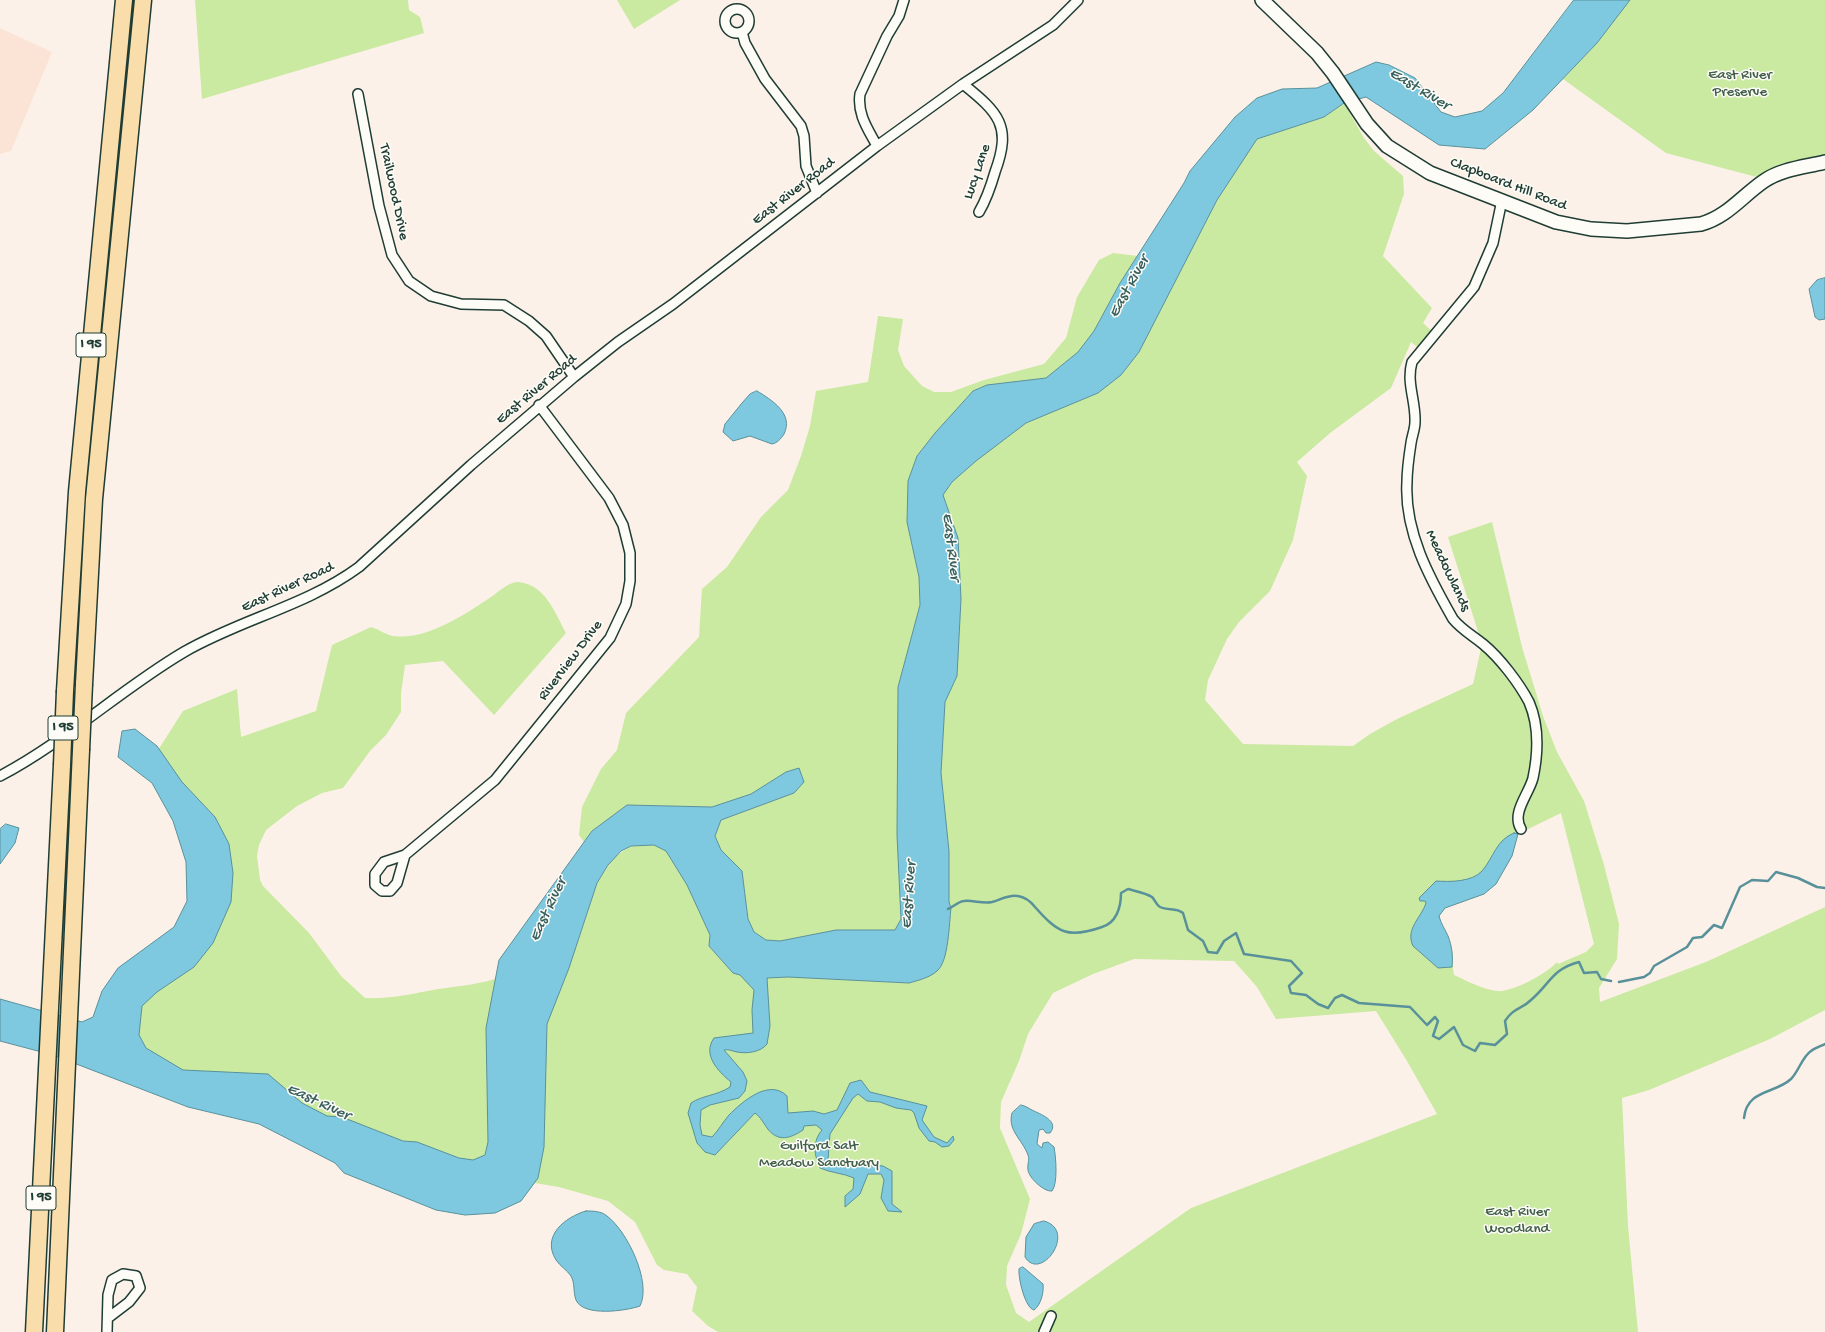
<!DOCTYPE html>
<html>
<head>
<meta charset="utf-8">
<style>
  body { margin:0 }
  canvas { display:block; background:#fcf1e8 }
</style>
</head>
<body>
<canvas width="1825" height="1332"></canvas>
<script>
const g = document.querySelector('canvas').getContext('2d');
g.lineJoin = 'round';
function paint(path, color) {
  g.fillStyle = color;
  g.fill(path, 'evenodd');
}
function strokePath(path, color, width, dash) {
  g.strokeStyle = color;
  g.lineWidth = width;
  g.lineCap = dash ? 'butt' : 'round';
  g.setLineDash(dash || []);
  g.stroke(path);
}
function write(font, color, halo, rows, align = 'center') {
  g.font = font + ' "Gochi Hand",sans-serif';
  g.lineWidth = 3;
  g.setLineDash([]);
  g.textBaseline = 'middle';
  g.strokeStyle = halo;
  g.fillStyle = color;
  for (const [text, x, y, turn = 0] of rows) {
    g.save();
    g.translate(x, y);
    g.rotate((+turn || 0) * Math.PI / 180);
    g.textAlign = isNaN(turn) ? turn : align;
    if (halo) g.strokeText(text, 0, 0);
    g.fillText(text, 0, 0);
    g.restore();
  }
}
const built = new Path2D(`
  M 0,28 L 52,52 L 11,151 L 0,154 Z`);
const green = new Path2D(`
  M 195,0 L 408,0 L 409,10 L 420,17 L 424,33 L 202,99 Z
  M 617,0 L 680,0 L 634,29 Z
  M 1630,0 L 1825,0 L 1825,162 L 1764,179 L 1666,153 L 1563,79 L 1597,43 Z
  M 1344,103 L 1364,138 L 1374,151 L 1403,176 L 1404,194 L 1383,256 L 1432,308 L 1423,323 L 1435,334 L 1421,350 L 1411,342 L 1391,388 L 1330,433 L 1297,462 L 1307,476 L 1293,540 L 1270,591 L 1239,622 L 1227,639 L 1208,680 L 1205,700 L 1243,744 L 1353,746 L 1370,734 L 1397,719 L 1473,684 L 1482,644 L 1448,537 L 1492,522 L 1522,647 L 1543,716 L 1557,752 L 1584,801 L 1604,865 L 1619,924 L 1617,959 L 1599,988 L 1600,1002 L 1706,962 L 1825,907 L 1825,1010 L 1770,1039 L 1649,1090 L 1622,1098 L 1628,1226 L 1638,1332 L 718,1332 L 708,1326 L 692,1311 L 697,1287 L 687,1274 L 664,1270 L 657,1265 L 635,1222 L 608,1201 L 559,1187 L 535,1183 L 521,1201 L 495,1213 L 465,1215 L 436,1210 L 296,1124 L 159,1091 L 105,1008 L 207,891 L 172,812 L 157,792 L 146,769 L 183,711 L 237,689 L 241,737 L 316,711 L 332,645 L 371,627 C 378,629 387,635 393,636 C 427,641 467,613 494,595 C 500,590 510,582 518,582 C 545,584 555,613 566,633 L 494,715 L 443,661 L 405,665 L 401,693 L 401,712 L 386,735 L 370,751 L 343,788 L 322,793 L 297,806 L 266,830 L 259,845 L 257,856 L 260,880 L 263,886 L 309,933 L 341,976 L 365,998 C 392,999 411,994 438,989 C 460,986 483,984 504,976 C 529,967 553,955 577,944 L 597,883 L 614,857 L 631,846 L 654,845 L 666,851 L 687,885 L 710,935 L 709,946 L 733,973 L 767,978 L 788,977 L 909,983 L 926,978 L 951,908 L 949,903 L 949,851 L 941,773 L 945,702 L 957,676 L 961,599 L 958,538 L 943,495 L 952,482 L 976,461 L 1026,423 L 1098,393 L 1121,375 L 1139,352 L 1217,200 L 1257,139 L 1324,117 ZM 1561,813 L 1594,944 L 1586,952 L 1558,964 L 1557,962 C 1548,973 1511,993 1497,991 C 1482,989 1467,981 1454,975 C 1452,966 1454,957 1452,949 C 1449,937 1442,927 1439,916 L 1445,908 L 1484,894 L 1496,884 L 1512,856 L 1518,834 ZM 1134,959 L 1234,961 L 1257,987 L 1276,1019 L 1376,1011 L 1407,1061 L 1437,1114 L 1191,1208 L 1029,1322 L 1016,1313 L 1006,1285 L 1007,1266 L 1021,1234 L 1030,1199 L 1000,1128 L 1001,1102 L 1019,1061 L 1028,1034 L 1053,993 L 1093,974 Z
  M 1113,253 L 1138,256 L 1120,283 L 1094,331 L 1078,352 L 1046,378 L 987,385 L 973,391 L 935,433 L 917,456 L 908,481 L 907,522 L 919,577 L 920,605 L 898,687 L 897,835 L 901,919 L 895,930 L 836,930 L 780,941 L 766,940 L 754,933 L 748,919 L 742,871 L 721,850 L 715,836 L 721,820 L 794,793 L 786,772 L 751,794 L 712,807 L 627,805 L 592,831 L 584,842 L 579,835 L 582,807 L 601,769 L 617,750 L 626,713 L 699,637 L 702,589 L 727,567 L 761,517 L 788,490 L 801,456 L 810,426 L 816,391 L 868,382 L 878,316 L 903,319 L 898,350 L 904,366 L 922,386 L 934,392 L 951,392 L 984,380 L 1044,364 L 1066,338 L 1077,297 L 1099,260 Z`);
const water = new Path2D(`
  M 1574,0 L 1630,0 L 1597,43 L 1533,110 L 1485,149 L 1439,145 L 1366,97 L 1344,103 L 1324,117 L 1257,139 L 1217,200 L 1139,352 L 1121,375 L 1098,393 L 1026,423 L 976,461 L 952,482 L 943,495 L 958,538 L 961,599 L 957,676 L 945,702 L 941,773 L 949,851 L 949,902 L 951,908 C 949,923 949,961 937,971 C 929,978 919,980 909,983 L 788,977 L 767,978 L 770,1026 L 767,1044 C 761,1052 747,1054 737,1052 C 731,1051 730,1049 724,1050 L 743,1072 L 747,1081 L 745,1091 L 739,1098 L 710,1105 L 701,1110 L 700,1125 L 702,1135 L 712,1137 C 718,1131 723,1122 729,1115 C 742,1102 769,1078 787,1096 L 788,1113 L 813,1111 L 824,1114 L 837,1110 L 850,1083 L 861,1080 L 870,1092 L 927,1106 L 922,1120 L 934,1137 L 947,1143 L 953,1136 L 954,1140 L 949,1146 L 942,1147 L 935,1142 L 929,1141 L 919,1128 L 914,1113 L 911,1110 L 896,1108 L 880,1102 L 867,1101 L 858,1094 L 853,1098 L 830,1134 L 828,1160 L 883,1166 L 892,1171 L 892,1204 L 902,1212 L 888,1211 L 881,1198 L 884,1180 L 881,1174 L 868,1174 L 860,1194 L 845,1207 L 845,1196 L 853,1189 L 854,1178 C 843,1173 831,1173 820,1168 C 814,1155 812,1142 822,1130 L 816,1125 L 804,1126 L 803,1130 C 791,1138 778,1143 767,1128 C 763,1122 761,1118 755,1113 L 715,1155 L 705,1152 L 697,1143 L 688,1113 L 691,1103 C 703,1095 716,1096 730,1087 L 731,1082 C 718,1071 702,1055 714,1038 L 753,1033 L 752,1010 L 754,990 L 740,975 L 733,973 L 709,946 L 710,935 L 687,885 L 666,851 L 654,845 L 631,846 L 621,851 L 608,865 L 597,883 L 569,968 L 547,1024 L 544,1147 L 538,1178 L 521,1201 L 495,1213 L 465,1215 L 436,1210 L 344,1173 L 335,1163 L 259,1124 L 188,1107 L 53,1055 L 0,1041 L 0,999 L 82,1022 L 93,1017 L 102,991 L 118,968 L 174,927 L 187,901 L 186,862 L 173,821 L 152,783 L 118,757 L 122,731 L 135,729 L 157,746 L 182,782 L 215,817 L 229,844 L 233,873 L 231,902 L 213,943 L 194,967 L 157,992 L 142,1006 L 139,1035 L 146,1048 L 183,1070 L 268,1074 L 302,1103 L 327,1116 L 342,1117 L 403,1141 L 417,1142 L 459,1158 L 473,1160 L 485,1155 L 488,1142 L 486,1028 L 499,960 L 592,831 L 627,805 L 712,807 L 751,794 L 786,772 L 799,768 L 804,782 L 794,793 L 721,820 L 715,836 L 721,850 L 742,871 L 748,919 L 754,932 L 766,940 L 780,941 L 836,930 L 895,930 L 901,919 L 897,835 L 898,687 L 920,605 L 919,577 L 907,522 L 908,481 L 917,456 L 935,433 L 973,391 L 987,385 L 1046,378 L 1078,352 L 1094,331 L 1120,283 L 1184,183 L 1190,171 L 1235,117 L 1257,98 L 1282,89 L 1317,88 L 1376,62 L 1389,65 L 1415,78 L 1441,112 L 1455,117 L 1482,111 L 1503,93 Z
  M 1825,278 L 1825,319 L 1819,320 L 1815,317 L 1809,289 L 1817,280 Z
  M 757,391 C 772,400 794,414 784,434 C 781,439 777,443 772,444 L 750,436 L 733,441 L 723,432 L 725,424 L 742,403 L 750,394 Z
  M 6,824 L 19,828 L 15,843 L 0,864 L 0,829 Z
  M 1514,833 L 1518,834 L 1512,856 L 1496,884 L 1484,894 L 1445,908 L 1439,916 C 1441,924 1445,929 1448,936 C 1452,946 1453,956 1452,967 L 1438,968 L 1413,946 C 1405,929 1421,918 1426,903 L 1425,901 L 1420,901 L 1419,898 L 1436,881 C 1450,882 1472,882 1482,871 C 1494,857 1496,840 1514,833 Z
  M 1021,1105 C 1026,1106 1028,1108 1032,1110 C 1040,1114 1060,1121 1050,1133 L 1046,1133 L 1043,1129 L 1039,1130 L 1037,1144 L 1042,1148 L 1043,1143 L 1048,1142 L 1054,1147 C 1056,1157 1058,1184 1052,1191 C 1044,1192 1029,1178 1028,1170 C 1027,1164 1030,1160 1028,1155 C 1022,1139 1007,1130 1012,1113 Z
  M 586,1211 C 593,1211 601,1211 607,1216 C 627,1231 652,1282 640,1306 C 626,1311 583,1317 576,1300 C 573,1292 575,1283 571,1276 C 567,1270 560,1266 556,1260 C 541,1236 565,1217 586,1211 Z
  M 1044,1221 C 1078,1230 1041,1283 1025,1257 L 1026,1237 L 1034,1224 Z
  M 1023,1267 L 1043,1284 C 1044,1292 1041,1305 1034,1310 C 1025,1308 1018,1278 1019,1269 Z`);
const stream = new Path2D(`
  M 948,909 C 953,907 959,901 964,901 C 973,900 983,904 992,902 C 1000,900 1009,894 1018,896 C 1025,897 1031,902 1035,907 C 1058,933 1068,939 1102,927 C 1116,923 1121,908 1121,893 L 1128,889 C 1135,891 1146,893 1152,897 C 1155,900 1156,905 1160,907 C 1168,911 1176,907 1183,913 L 1188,930 L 1203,941 L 1208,952 L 1217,953 L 1224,941 L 1236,933 L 1244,954 L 1291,961 L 1302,973 L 1289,986 L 1291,993 L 1306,995 L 1318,1004 L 1328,1008 L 1335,998 L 1342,995 L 1359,1003 L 1410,1007 L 1427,1025 L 1435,1017 L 1438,1021 L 1433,1036 L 1439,1039 L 1454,1027 L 1463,1045 L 1475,1051 L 1480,1043 L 1495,1045 L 1507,1034 L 1505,1021 C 1514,1007 1521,1010 1531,1000 C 1550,984 1552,969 1579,962 L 1584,973 L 1597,972 L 1601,979 L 1611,981
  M 1619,982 L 1644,977 L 1650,973 L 1654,966 L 1687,947 L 1693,938 L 1702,937 L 1714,925 L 1722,928 L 1740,887 L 1752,880 L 1768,881 L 1776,872 L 1798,878 L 1817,887 L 1825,888
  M 1744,1118 C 1747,1089 1775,1094 1791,1079 C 1799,1071 1802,1057 1811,1051 C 1815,1048 1821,1046 1825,1044`);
const street = new Path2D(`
  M725 21a12 12 0 1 1 24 0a12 12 0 1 1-24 0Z
  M 742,32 L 745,43 L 765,79 L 801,126 L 804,136 L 806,166 L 817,193
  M 963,84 C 999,113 1012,126 995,172 C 991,186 986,200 979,212
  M 358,94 L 379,206 L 392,255 L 409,281 L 431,296 L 461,304 L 504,305 L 529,321 L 546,336 L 574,377
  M 877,146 C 868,129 857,114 860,94 L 887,36 L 899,16 L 904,0
  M 1502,200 L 1493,243 L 1474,287 L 1412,362 C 1406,383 1416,401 1415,422 C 1415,429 1412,436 1411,443 C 1409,456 1407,469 1407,482 C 1404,531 1429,577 1453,619 C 1462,630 1472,635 1483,644 C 1500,658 1519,683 1529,702 C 1539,725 1538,754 1533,778 C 1529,794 1511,813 1521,829
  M 0,776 C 65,742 121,689 184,652 C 241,619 306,606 359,567 L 471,465 L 574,377 L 618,342 L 673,304 L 877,146 L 963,84 L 1053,25 L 1078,0
  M 405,855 L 397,883 L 390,891 L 382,891 L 375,885 L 375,874 L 384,862 L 405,855 L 495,780 L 610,638 L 626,604 L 630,581 L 630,553 L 623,525 L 609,498 L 539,405
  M 107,1332 L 108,1295 L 112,1280 L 123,1274 L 136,1276 L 140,1288 L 129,1302 L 108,1318
  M 1044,1332 L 1051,1316`);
const secondary = new Path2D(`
  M 1262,0 L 1317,53 L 1333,73 L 1367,124 L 1387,146 L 1430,173 L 1556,222 L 1591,229 L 1627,231 L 1701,224 C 1727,217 1742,196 1764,181 C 1781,169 1805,167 1825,162`);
const highway = new Path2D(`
  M 84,684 L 94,499 L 143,0
  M 65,691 L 77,492 L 124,0
  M 34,1332 L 62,765
  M 55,1332 L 81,750`);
const highwayBridge = new Path2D(`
  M 81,750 L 84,684
  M 62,765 L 65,691`);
const shields = [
  [91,345,30],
  [63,728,30],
  [41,1198,30]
];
const shieldNames = [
  ["I 95",91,345],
  ["I 95",63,728],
  ["I 95",41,1198]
];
const parkNames = [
  ["East River",1740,76],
  ["Preserve",1740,93],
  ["Guilford Salt",819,1147],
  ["Meadow Sanctuary",819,1164],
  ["East River",1517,1213],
  ["Woodland",1517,1230]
];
const streetNames = [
  ["Lucy Lane",978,172,-71],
  ["Clapboard Hill Road",1508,185,21],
  ["Trailwood Drive",393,192,78],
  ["East River Road",794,192,-38],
  ["East River Road",537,390,-40],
  ["Meadowlands",1447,571,65],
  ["East River Road",288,588,-25],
  ["Riverview Drive",571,661,-53]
];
const waterNames = [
  ["East River",1419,90,31],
  ["East River",1130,287,-61],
  ["East River",950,547,83],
  ["East River",910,895,-86],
  ["East River",549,910,-65],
  ["East River",318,1103,25]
];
paint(built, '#fbe4d6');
paint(green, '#cae9a1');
paint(water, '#7fc9e0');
strokePath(water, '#59919b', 1);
strokePath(stream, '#59919b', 2.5);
strokePath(street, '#1f3d34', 12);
strokePath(secondary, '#1f3d34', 16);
strokePath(highway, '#1f3d34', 19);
strokePath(street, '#fdfcf7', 9);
strokePath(secondary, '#fdfcf7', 13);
strokePath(highway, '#f9deab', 16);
strokePath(highwayBridge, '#1f3d34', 19, []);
strokePath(highwayBridge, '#f9deab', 16);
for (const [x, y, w] of shields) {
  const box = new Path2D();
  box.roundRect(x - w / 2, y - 12, w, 24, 3);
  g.fillStyle = '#fdfcf7';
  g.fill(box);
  strokePath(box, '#1f3d34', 1);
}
write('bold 14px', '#1f3d34', null, shieldNames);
write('15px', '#415f4a', '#fdfcf7', parkNames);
write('15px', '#1f3d34', '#fdfcf7', streetNames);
write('italic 16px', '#37605f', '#fdfcf7', waterNames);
</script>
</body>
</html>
